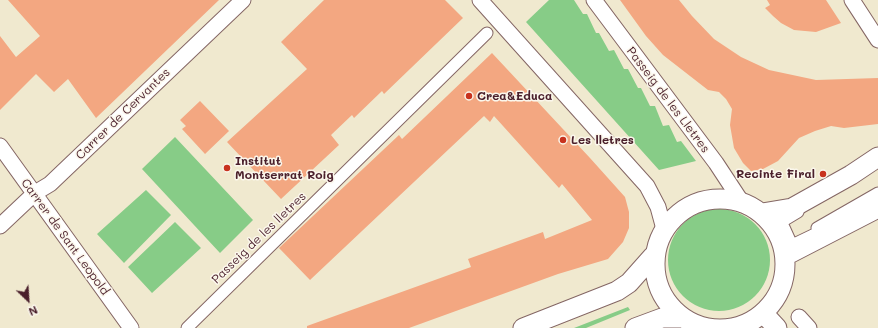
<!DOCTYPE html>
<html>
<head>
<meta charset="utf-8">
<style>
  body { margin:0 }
  #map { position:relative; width:878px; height:328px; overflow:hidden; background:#f0e9cf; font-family:Mali,sans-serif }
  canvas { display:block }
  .north { position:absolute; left:8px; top:280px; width:40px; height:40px; -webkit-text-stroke:3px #fbf7ec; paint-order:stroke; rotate:155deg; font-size:11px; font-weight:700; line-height:16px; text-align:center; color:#4a1f2b }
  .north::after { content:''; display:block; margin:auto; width:14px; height:18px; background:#4a1f2b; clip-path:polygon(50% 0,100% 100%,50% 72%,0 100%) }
</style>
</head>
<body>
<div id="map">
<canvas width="878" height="328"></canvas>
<div class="north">N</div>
</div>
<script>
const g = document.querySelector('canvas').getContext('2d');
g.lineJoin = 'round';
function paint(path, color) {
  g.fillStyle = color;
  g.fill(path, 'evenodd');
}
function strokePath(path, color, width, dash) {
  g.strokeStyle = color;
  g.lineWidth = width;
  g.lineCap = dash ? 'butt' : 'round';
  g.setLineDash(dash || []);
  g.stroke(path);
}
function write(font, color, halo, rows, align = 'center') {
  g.font = font + ' Mali,sans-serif';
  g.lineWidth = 3;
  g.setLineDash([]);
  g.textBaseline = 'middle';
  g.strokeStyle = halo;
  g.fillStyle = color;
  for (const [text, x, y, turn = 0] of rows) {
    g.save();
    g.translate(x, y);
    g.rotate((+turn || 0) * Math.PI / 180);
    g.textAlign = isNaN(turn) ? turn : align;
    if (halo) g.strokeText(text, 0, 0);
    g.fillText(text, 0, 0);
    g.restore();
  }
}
const green = new Path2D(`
  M 549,0 L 574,0 L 583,14 L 587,14 L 596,33 L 599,33 L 609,51 L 614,50 L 624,69 L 628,69 L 638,88 L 641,88 L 650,106 L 655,106 L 663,126 L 669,125 L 677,142 L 681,141 L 696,161 L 659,170 L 526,22 Z
  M 175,137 L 253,220 L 220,253 L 142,169 Z
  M 146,190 L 171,215 L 124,263 L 97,234 Z
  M668 260a51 51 0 1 1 102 0a51 51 0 1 1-102 0Z
  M 175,222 L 201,248 L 152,293 L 128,267 Z
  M 628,307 L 630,310 L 586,328 L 574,328 Z`);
const building = new Path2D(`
  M 8,0 L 219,0 L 96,118 L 68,79 L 54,92 L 36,74 L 0,110 L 0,36 L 16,57 L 40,36 Z
  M 324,0 L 445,0 L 463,18 L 384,94 L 382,91 L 354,118 L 352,115 L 331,135 L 339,145 L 281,199 L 227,142 L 307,69 L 281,42 Z
  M 620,0 L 679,0 L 692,16 L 714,39 L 741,57 L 769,70 L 816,80 L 878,78 L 878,124 L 844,128 L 831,126 L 815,131 L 799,138 L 778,161 L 763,169 L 751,171 L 743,163 L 734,148 L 730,125 L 732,109 L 726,99 L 719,92 L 708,90 L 663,55 L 646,36 Z
  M 767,0 L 826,0 L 841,23 L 816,32 L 794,30 L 781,23 L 773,16 L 765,8 L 770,5 Z
  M 492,53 L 590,158 L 625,197 L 629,212 L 629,228 L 623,242 L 608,259 L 558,274 L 409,328 L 307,328 L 307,326 L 471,267 L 468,259 L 543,232 L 545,239 L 592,220 L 562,184 L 559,188 L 494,116 L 490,122 L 484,116 L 310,280 L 279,248 L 399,135 L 402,139 Z
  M 200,101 L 229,131 L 205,154 L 182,129 L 186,126 L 180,120 Z`);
const pedestrian = new Path2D(`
  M 798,212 L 783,221 L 782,223 L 792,245 L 819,232 L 817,228 L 878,193
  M 187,328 L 487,33`);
const minor = new Path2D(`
  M 480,0 L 647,186 L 658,207 L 664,229
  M 594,0 L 716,163 L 741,201
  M 852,0 L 878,40
  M 0,146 L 131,328
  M 0,226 L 35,193 L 50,184 L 243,0
  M 799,317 L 809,328`);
const tertiary = new Path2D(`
  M655 264a65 65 0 1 1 130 0a65 65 0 1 1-130 0Z
  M 762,213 L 792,208 L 851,175 L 878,157
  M 785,256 L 878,208
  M 764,314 L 777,328
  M 523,328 L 617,291 L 629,283 L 653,256
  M 635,328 L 662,318 L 683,318`);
const markers = [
  [469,96,4,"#c8321e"],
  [563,140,4,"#c8321e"],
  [227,168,4,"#c8321e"],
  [823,174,4,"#c8321e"]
];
const poiNames = [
  ["Crea&Educa",477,96],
  ["Les lletres",571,140],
  ["Institut",235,161],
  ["Montserrat Roig",235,175],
  ["Recinte Firal",815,174,"right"]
];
const streetNames = [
  ["Passeig de les Lletres",668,100,53],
  ["Carrer de Cervantes",123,114,-44],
  ["Carrer de Sant Leopold",65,237,54],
  ["Passeig de les lletres",259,238,-44]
];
paint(green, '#87cc87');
paint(building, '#f3a781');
strokePath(pedestrian, '#846664', 13);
strokePath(minor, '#846664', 17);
strokePath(tertiary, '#846664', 21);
strokePath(pedestrian, '#fff', 11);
strokePath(minor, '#fff', 15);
strokePath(tertiary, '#fff', 19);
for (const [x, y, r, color] of markers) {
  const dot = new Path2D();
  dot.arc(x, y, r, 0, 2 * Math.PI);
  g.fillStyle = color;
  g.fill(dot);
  strokePath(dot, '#fbf7ec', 1.5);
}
write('bold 12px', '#4a1f2b', '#fbf7ec', poiNames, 'left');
write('12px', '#4a1f2b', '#fbf7ec', streetNames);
</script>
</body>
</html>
